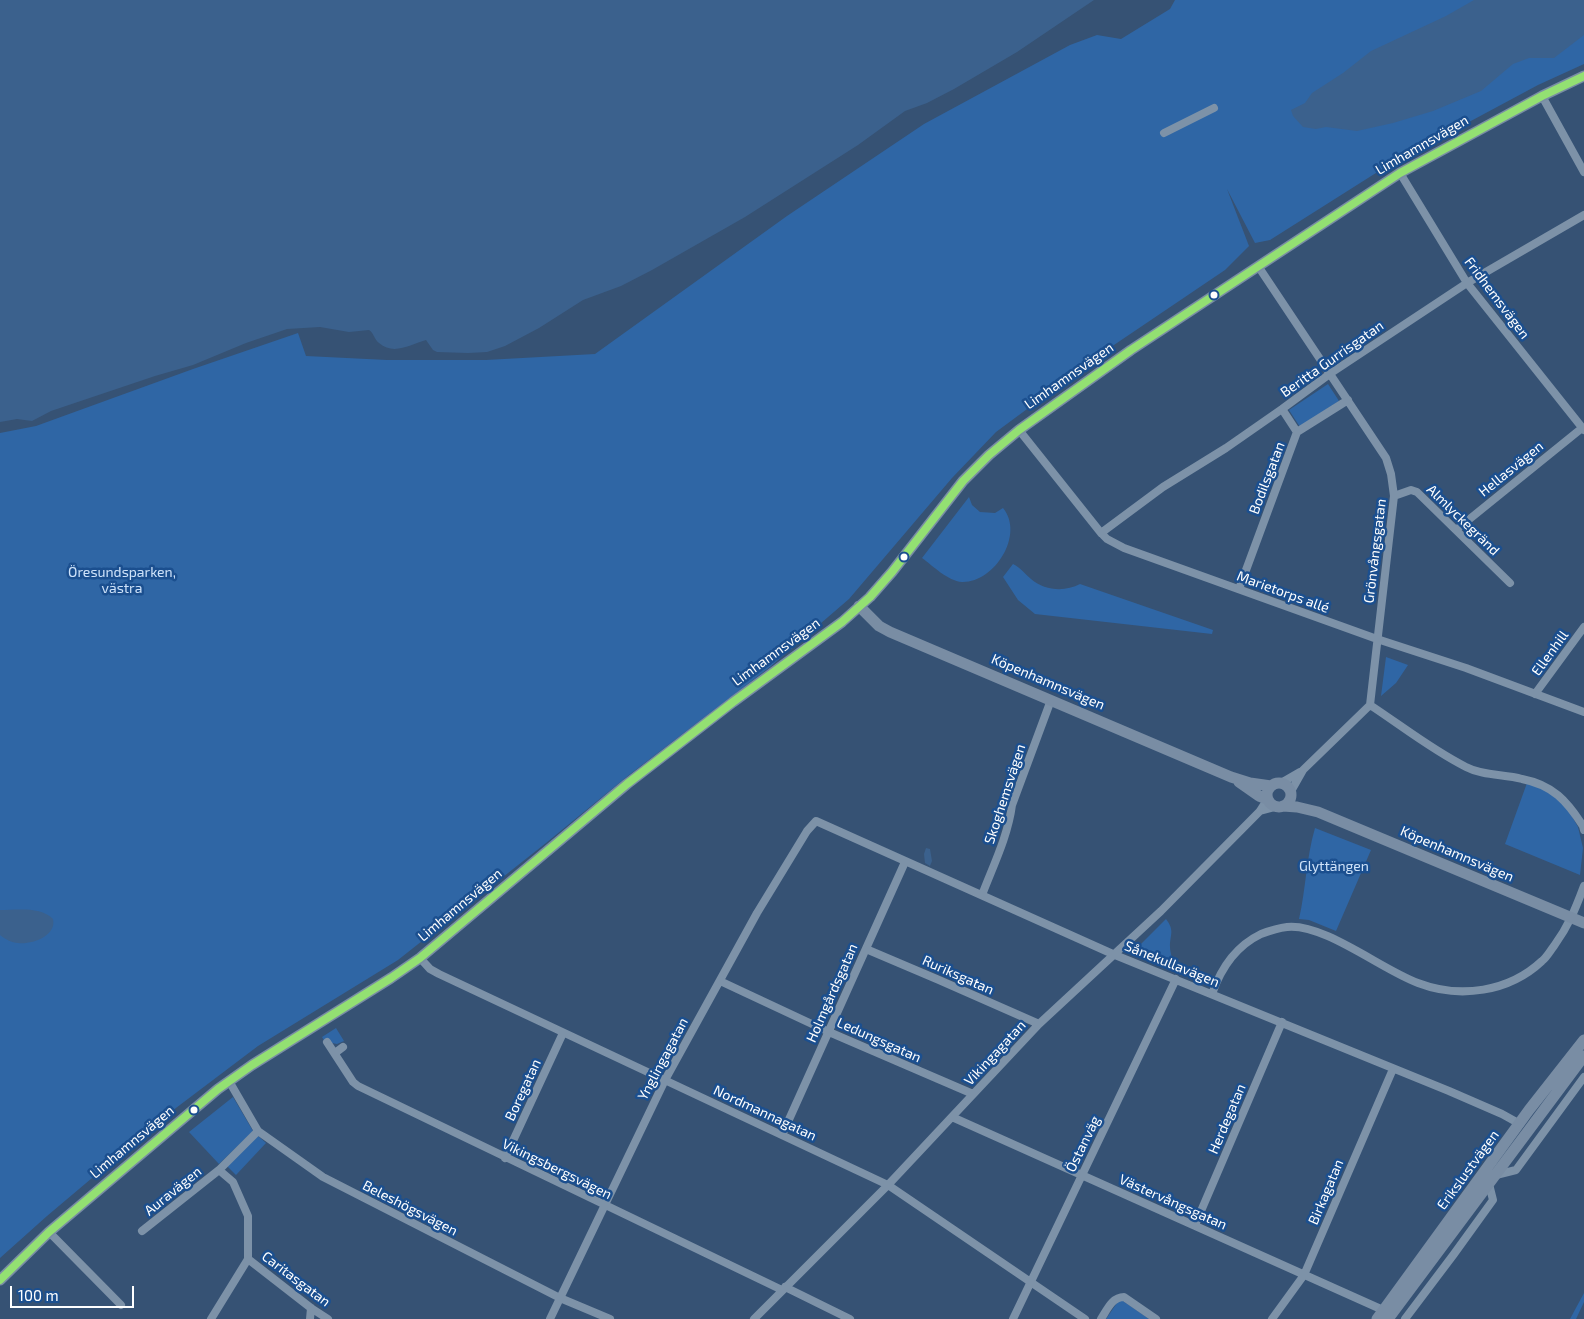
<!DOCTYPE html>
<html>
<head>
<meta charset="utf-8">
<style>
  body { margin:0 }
  #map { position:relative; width:1584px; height:1319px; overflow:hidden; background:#365274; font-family:"Exo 2",sans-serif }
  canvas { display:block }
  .scale { position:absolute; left:10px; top:1286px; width:124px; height:22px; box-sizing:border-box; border:2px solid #fff; border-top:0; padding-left:6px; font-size:15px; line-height:18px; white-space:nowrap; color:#fff; -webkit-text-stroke:4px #1b4f8f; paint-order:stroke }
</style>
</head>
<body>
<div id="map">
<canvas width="1584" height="1319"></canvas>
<div class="scale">100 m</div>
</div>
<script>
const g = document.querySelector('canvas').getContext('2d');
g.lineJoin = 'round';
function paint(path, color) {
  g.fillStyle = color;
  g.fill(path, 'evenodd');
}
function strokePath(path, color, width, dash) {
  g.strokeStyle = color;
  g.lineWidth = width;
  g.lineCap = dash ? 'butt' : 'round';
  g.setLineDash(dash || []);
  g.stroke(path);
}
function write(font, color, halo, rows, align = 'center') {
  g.font = font + ' "Exo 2",sans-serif';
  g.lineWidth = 5;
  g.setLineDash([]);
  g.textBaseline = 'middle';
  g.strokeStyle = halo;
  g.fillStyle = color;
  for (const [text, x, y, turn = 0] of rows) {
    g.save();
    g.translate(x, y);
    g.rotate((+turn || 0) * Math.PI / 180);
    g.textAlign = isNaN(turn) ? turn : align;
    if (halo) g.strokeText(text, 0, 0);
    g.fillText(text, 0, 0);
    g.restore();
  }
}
const green = new Path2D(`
  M 1175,0 L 1584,0 L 1584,64 L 1538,85 L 1387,166 L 1270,240 L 1255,243 L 1227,189 L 1249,246 L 1225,270 L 1111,347 L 996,432 L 952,478 L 849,599 L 770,667 L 629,775 L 546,843 L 398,960 L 258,1046 L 168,1114 L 47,1216 L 0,1258 L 0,433 L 36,426 L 193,369 L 298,333 L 306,356 L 387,360 L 486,360 L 595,354 L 787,216 L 924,124 L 1070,45 L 1097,35 L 1121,39 L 1170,9 Z
  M 1328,384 L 1339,401 L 1300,427 L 1289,410 Z
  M 969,497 L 972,505 L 980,512 L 995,513 L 1003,508 C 1025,535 994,583 962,582 C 948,581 933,566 922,558 Z
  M 1013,564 C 1021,568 1024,573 1031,579 C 1045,591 1065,592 1080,584 L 1213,630 L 1212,634 L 1035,614 L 1018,600 L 1003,577 Z
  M 1386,657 L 1408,665 L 1396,683 L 1381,696 Z
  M 1527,783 L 1545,790 L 1565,804 L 1578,827 L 1583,848 L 1580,875 L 1505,844 Z
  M 1315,828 L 1371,850 L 1336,931 L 1309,920 L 1299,919 C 1306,888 1306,859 1315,828 Z
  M 1166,919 C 1175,931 1170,934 1170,947 C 1170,953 1173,957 1171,964 L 1136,949 Z
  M 336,1028 L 344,1041 L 337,1044 L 332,1043 L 330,1040 L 325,1042 L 322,1037 Z
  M 233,1097 L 253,1131 L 219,1164 L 189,1132 Z
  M 257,1135 L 266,1143 L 236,1175 L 227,1166 Z
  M 1584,1293 L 1584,1302 L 1576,1319 L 1570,1319 Z
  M 1119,1300 L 1123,1301 L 1149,1319 L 1106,1319 Z`);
const water = new Path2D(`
  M 0,0 L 1094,0 L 1017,52 L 954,89 L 927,103 L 905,111 L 858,145 L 745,217 L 652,270 L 621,286 L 583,300 L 539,328 L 505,346 L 487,352 L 468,353 L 437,352 L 433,350 L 426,340 C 411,344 394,356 379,343 C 374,339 374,333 369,330 L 349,332 L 320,327 L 287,329 L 246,343 L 193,365 L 155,376 L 51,411 L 32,421 L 17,419 L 0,422 Z
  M 1474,0 L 1584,0 L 1584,35 L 1554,58 L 1529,58 L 1513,64 L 1481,91 L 1433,111 L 1393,123 L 1357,131 L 1326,127 L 1316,129 L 1303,127 L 1293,116 L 1291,110 L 1305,103 L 1312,93 L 1343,73 L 1371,51 L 1446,16 Z
  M 926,848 L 930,849 L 932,861 L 930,866 L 925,863 L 924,854 Z
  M 0,910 C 16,910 41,906 53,919 C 57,936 31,945 18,943 C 12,943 5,939 0,935 Z`);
const street = new Path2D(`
  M 1542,96 L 1584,172
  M 1164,133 L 1214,108
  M 1400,173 L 1467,283 L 1584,430
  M 1258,266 L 1386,458 L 1391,474 L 1394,496 L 1370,705 L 1303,770 L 1290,793
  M 1282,409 L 1297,432
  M 1019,430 L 1101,533 L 1107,539 L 1124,548 L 1377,639 L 1466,668 L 1584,712
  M 1394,496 L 1411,490 L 1417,492 L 1510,583
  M 1456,530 L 1582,428
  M 1101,533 L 1163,487 L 1226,448 L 1282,409 L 1331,373 L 1467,283 L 1584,215
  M 1239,589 L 1297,432 L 1348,400
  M 1535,694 L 1584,627
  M 1370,705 C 1402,726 1432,750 1466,767 C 1483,776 1504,774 1522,779 C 1553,785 1567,801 1583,826 L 1584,830
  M 1281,783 L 1300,772
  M 1260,811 L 1275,807
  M 982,895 C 993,866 1008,836 1012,805 L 1051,700
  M 866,949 L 939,980 L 1039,1024
  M 420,958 L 430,969 L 439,974 L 888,1185 L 1085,1319
  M 720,981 L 829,1032 L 973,1094
  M 1212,994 C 1221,968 1236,946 1261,934 C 1269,931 1278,928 1287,927 C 1324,923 1382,970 1418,983 C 1460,999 1509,992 1542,961 C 1547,957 1550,951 1554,946 C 1569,925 1575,910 1584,886
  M 327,1042 L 353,1082 L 358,1086 L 782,1290
  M 335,1053 L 343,1047
  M 229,1081 L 258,1131 L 323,1177 L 560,1298 L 610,1319
  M 952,1117 L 1383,1310
  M 782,1135 L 905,862
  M 505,1158 L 563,1033
  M 1496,1175 L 1516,1170 L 1584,1077
  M 1195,1225 L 1282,1022
  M 142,1231 L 219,1170 L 258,1131
  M 49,1232 L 121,1305
  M 248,1259 L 311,1308 L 328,1319
  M 785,1287 L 850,1319
  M 211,1319 L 248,1259 L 248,1216 L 233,1182 L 219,1170
  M 310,1319 L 311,1308
  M 550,1319 L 665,1080 L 757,913 L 807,831 L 816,821 L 1115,955 L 1449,1091 L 1502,1114 L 1520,1124
  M 754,1319 L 888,1185 L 1039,1024 L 1161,911 L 1260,811 L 1267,800
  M 1013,1319 L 1176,979
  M 1101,1319 C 1107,1310 1112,1297 1124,1297 L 1156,1319
  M 1272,1319 L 1304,1275 L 1393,1069
  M 1405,1319 L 1454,1254 L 1493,1200 L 1489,1184`);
const secondary = new Path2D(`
  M 859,606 L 879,626 L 890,632 L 1231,777 L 1250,783 L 1271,786
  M 1239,782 L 1259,796 L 1267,799
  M1267 795a12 12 0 1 1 24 0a12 12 0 1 1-24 0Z
  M 1283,806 L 1297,807 L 1318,812 L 1584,923
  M 0,1280 L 49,1232 L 218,1089 L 252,1065 L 391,978 L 420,958 L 627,784 L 733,702 L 842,622 L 870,597 L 892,572 L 963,481 L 989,455 L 1019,430 L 1131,350 L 1400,173 L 1542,96 L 1584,76
  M 1377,1319 L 1529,1110 L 1584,1040
  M 1388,1319 L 1584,1056`);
const bus1 = new Path2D(`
  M 0,1280 L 49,1232 L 218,1089 L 252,1065 L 391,978 L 420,958 L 627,784 L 733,702 L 842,622 L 870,597 L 892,572 L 963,481 L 989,455 L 1019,430 L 1131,350 L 1400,173 L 1542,96 L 1584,76`);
const markers = [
  [1214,295,4.5,"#fff"],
  [904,557,4.5,"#fff"],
  [194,1110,4.5,"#fff"]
];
const streetNames = [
  ["Limhamnsvägen",1422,145,-30],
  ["Fridhemsvägen",1497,298,53],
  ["Beritta Gurrisgatan",1332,359,-35],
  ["Limhamnsvägen",1069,376,-35],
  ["Hellasvägen",1511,469,-39],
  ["Bodilsgatan",1267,478,-69],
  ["Almlyckegränd",1463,520,44],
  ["Grönvångsgatan",1375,551,-83],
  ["Marietorps allé",1283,592,20],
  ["Limhamnsvägen",776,652,-36],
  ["Ellenhill",1550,653,-54],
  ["Köpenhamnsvägen",1048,682,23],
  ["Skoghemsvägen",1005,794,-72],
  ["Köpenhamnsvägen",1457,854,23],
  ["Limhamnsvägen",460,905,-40],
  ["Sånekullavägen",1172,964,22],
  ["Ruriksgatan",958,975,24],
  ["Holmgårdsgatan",832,993,-66],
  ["Ledungsgatan",879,1040,24],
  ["Vikingagatan",995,1053,-47],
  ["Ynglingagatan",663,1059,-62],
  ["Boregatan",523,1090,-65],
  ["Nordmannagatan",765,1113,25],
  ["Herdegatan",1227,1119,-67],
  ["Limhamnsvägen",132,1142,-40],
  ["Östanväg",1083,1144,-64],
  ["Vikingsbergsvägen",557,1169,26],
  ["Erikslustvägen",1468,1170,-54],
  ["Auravägen",173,1191,-39],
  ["Birkagatan",1326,1192,-67],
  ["Västervångsgatan",1173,1202,24],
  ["Beleshögsvägen",410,1208,27],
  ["Caritasgatan",296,1279,37]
];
const parkNames = [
  ["Öresundsparken,",122,572],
  ["västra",122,588],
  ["Glyttängen",1334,866]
];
paint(green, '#2f66a5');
paint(water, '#3b618d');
strokePath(street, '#7d92a8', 8);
strokePath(secondary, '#798da4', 11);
strokePath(bus1, '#93e072', 8);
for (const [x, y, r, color] of markers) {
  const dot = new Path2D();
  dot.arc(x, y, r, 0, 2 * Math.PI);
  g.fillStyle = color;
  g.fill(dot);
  strokePath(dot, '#1b4f8f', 2);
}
write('14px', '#fff', '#1b4f8f', streetNames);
write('14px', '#cfe3fa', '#1b4f8f', parkNames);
</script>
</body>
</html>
